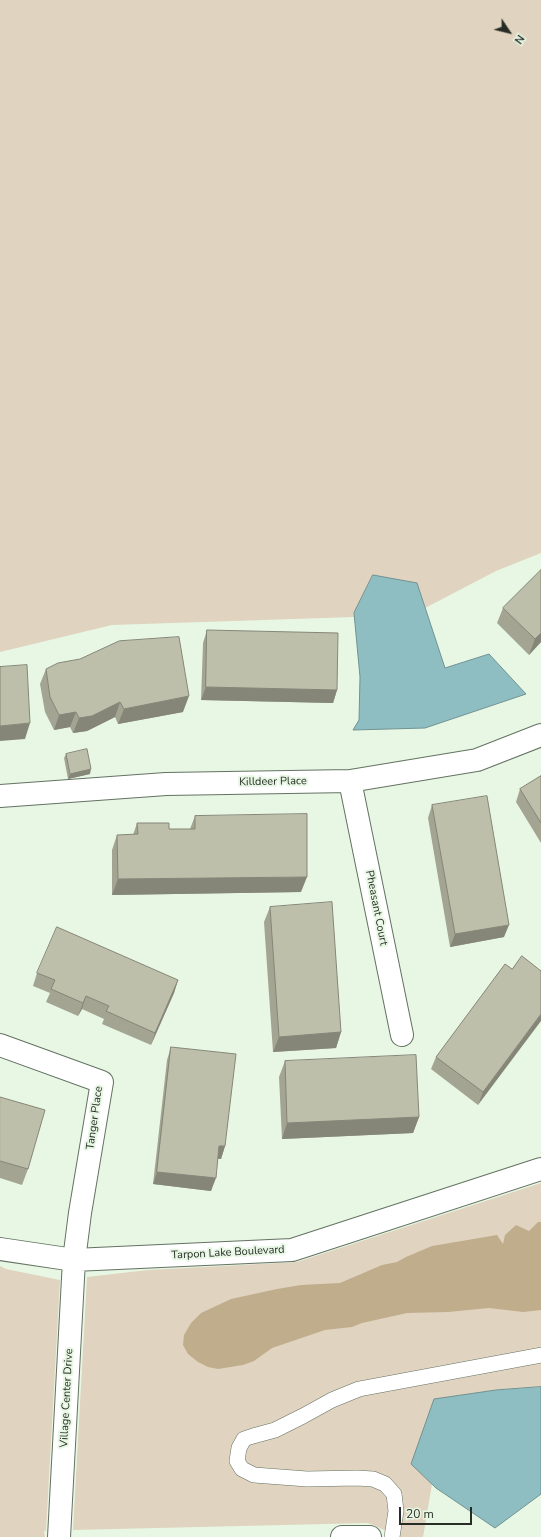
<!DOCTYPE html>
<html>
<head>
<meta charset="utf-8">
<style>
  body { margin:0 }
  #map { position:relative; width:541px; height:1537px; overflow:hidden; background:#e7f7e4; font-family:"Nunito Sans",sans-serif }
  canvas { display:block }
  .north { position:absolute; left:489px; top:12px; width:40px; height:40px; -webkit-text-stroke:3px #e7f7e4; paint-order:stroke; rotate:125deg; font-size:11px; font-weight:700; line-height:16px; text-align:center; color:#272d26 }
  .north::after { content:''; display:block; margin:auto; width:14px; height:18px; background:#272d26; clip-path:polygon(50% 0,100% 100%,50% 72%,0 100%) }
  .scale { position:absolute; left:399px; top:1507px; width:73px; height:18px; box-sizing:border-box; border:2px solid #272d26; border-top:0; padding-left:5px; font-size:12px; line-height:14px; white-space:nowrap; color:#272d26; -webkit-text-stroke:3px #e7f7e4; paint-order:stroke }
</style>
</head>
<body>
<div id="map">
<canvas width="541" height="1537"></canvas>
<div class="north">N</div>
<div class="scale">20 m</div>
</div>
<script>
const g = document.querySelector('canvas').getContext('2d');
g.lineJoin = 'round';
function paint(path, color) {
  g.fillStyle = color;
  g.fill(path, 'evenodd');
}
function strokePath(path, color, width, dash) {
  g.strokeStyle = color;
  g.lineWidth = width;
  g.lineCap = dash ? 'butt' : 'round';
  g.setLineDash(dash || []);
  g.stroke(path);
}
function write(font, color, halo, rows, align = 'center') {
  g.font = font + ' "Nunito Sans",sans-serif';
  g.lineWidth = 4;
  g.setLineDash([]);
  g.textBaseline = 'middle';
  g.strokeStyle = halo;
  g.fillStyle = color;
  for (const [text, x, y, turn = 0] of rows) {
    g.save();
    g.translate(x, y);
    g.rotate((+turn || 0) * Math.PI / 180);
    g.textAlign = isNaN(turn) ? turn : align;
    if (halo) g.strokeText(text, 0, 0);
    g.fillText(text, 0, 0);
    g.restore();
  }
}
const green = new Path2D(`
  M 0,0 L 541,0 L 541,553 L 496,571 L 425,608 L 417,583 L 354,613 L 354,617 L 112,625 L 0,652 Z
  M 541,1183 L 541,1387 L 496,1390 L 411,1463 L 432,1484 L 423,1537 L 397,1537 L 374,1525 L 367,1523 L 73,1530 L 87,1277 L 148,1270 L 297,1262 Z
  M 0,1266 L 6,1269 L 60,1280 L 46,1531 L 44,1531 L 45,1537 L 0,1537 Z`);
const forest = new Path2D(`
  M 538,1222 L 541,1222 L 541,1310 L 523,1312 L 489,1308 L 448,1312 L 407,1313 L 362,1323 L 352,1327 L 325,1330 L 272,1348 L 254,1361 L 243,1365 L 218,1369 L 208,1367 L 198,1362 L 188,1354 L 183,1345 L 184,1335 L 191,1323 L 201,1313 L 231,1299 L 277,1289 L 301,1285 L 340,1283 L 382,1265 L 397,1262 L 406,1257 L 432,1246 L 497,1235 L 503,1244 L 505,1235 L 516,1225 L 529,1231 Z`);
const water = new Path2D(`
  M 373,575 L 417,583 L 445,668 L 489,654 L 526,694 L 425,728 L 353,730 L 359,720 L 360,677 L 354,613 Z
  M 541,1387 L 541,1494 L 495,1528 L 436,1488 L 411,1464 L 434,1399 L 496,1390 Z`);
const lane = new Path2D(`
  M 392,1537 L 396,1511 L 394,1494 L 385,1484 L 373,1479 L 357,1478 L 307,1479 L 254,1475 L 242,1469 L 237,1461 L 239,1448 L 244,1439 L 253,1436 L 275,1430 L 303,1416 L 332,1400 L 359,1389 L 541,1355`);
const street = new Path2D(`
  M 350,781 L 402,1035
  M 0,796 L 166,784 L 350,781 L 477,760 L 541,735
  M 0,1045 L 102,1082 L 80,1213 L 74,1260
  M 342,1537 L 370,1537`);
const secondary = new Path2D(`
  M 0,1249 L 74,1260 L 292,1250 L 541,1169
  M 59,1537 L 74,1260`);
const wall = new Path2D(`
  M 541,570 L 541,642 L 529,655 L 497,623 L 503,608 Z
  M 207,630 L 337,690 L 333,703 L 201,700 L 203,643 Z
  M 46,669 L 183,712 L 118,724 L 115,717 L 87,731 L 73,733 L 70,727 L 54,730 L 45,712 L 40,684 Z
  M 66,754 L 90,774 L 68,779 L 64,758 Z
  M 541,776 L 541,843 L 516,802 L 520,789 Z
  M 432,805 L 504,937 L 450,947 L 428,818 Z
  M 195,816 L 301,892 L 112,895 L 112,850 L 117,835 L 133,835 L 137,823 L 169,829 L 190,829 Z
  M 270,907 L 341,1032 L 336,1048 L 273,1052 L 264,922 Z
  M 512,969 L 541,971 L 478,1105 L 431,1069 L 436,1057 Z
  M 37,973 L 178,980 L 174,993 L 151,1045 L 102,1024 L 104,1019 L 82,1009 L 78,1016 L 46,1002 L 50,993 L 33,986 Z
  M 171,1047 L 225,1146 L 221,1159 L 218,1159 L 211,1191 L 153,1184 L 167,1060 Z
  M 285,1061 L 419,1117 L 413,1133 L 282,1139 L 279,1077 Z
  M 0,1097 L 28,1169 L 22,1185 L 0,1178 Z`);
const shadedWall = new Path2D(`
  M 541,633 L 541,642 L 529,655 L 535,639 Z
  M 206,687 L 337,690 L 333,703 L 201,700 Z
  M 189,696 L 183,712 L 118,724 L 124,709 Z
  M 120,702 L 115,717 L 87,731 L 73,733 L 79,718 Z
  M 76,712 L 70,727 L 54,730 L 59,715 Z
  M 30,723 L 25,739 L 0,741 L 0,726 Z
  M 91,769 L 90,774 L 68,779 L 70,774 Z
  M 307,877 L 301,892 L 112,895 L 118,879 Z
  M 509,925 L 504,937 L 450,947 L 455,934 Z
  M 178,980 L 174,993 L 151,1045 L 155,1033 Z
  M 86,996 L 82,1009 L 78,1016 L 83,1003 Z
  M 541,1014 L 541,1021 L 478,1105 L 483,1092 Z
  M 341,1032 L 336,1048 L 273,1052 L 279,1037 Z
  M 419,1117 L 413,1133 L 282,1139 L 287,1123 Z
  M 219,1146 L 225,1146 L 221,1159 L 215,1158 Z
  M 157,1172 L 216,1178 L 211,1191 L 153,1184 Z`);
const building = new Path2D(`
  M 541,570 L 541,633 L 535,639 L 503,608 Z
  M 207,630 L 338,633 L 337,690 L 206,687 Z
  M 179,637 L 189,696 L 124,709 L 120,702 L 92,716 L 79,718 L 76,712 L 59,715 L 50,697 L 46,669 L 58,663 L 80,659 L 119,641 Z
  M 27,665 L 30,723 L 0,726 L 0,667 Z
  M 87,749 L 91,769 L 70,774 L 66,754 Z
  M 541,776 L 541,823 L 520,789 Z
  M 487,796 L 509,925 L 455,934 L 432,805 Z
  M 307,814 L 307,877 L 118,879 L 117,835 L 138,834 L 137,823 L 169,823 L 169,829 L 195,829 L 195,816 Z
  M 332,902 L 341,1032 L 279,1037 L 270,907 Z
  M 57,927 L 178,980 L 155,1033 L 106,1011 L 109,1006 L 86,996 L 83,1003 L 51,989 L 55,980 L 37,973 Z
  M 522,956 L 541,971 L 541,1014 L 483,1092 L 436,1057 L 505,964 L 512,969 Z
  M 171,1047 L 236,1054 L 225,1146 L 219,1146 L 216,1178 L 157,1172 Z
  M 416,1055 L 419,1117 L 287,1123 L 285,1061 Z
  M 0,1097 L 45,1110 L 28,1169 L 0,1161 Z`);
const streetNames = [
  ["Killdeer Place",273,782,-1],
  ["Pheasant Court",376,908,79],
  ["Tanger Place",95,1118,-82],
  ["Tarpon Lake Boulevard",228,1253,-3],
  ["Village Center Drive",67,1398,-87]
];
paint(green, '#e0d3bf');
paint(forest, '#c0ad8c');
paint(water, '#8fbec2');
strokePath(water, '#709293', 1);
strokePath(lane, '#647262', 16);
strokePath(street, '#647262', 24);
strokePath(secondary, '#647262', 24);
strokePath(lane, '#fff', 15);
strokePath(street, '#fff', 22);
strokePath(secondary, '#fff', 22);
paint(wall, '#a3a492');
paint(shadedWall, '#858677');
paint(building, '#bebfaa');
strokePath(building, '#858677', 1);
write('11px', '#272d26', '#e7f7e4', streetNames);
</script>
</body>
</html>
